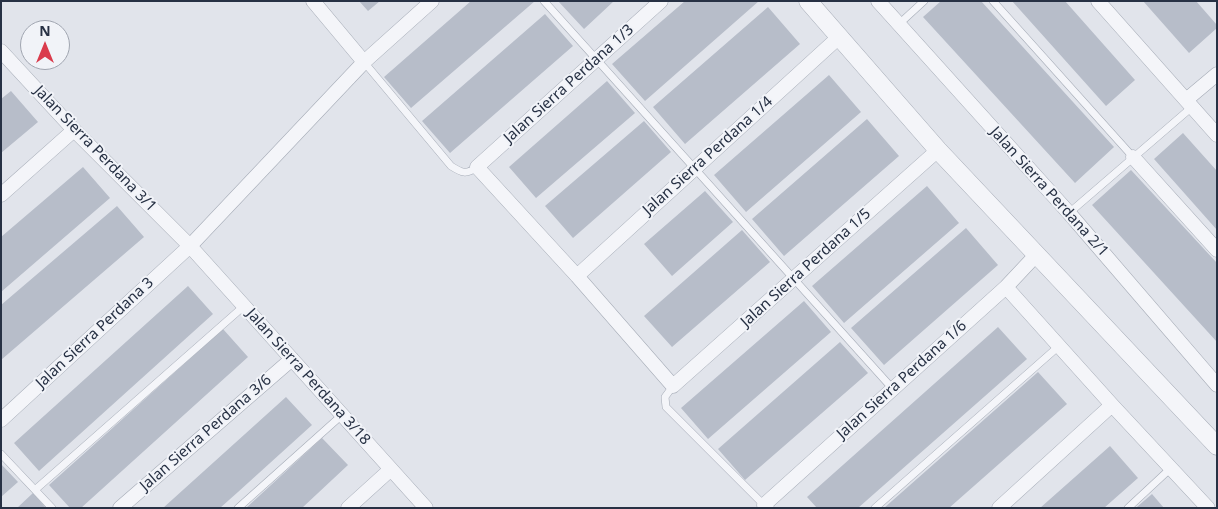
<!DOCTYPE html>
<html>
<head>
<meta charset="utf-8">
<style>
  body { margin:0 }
  #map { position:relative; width:1218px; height:509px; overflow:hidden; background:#e1e4eb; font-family:"Noto Sans",sans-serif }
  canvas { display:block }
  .frame { position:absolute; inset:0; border:2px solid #273144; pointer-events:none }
  .north { position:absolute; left:20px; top:20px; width:50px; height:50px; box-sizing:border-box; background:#f1f3f8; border:1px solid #a0a5b0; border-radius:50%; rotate:0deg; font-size:14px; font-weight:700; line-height:20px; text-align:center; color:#273144 }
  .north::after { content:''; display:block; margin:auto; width:18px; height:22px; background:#da3b4c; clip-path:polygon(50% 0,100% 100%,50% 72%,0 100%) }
</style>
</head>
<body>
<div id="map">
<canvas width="1218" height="509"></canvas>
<div class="frame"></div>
<div class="north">N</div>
</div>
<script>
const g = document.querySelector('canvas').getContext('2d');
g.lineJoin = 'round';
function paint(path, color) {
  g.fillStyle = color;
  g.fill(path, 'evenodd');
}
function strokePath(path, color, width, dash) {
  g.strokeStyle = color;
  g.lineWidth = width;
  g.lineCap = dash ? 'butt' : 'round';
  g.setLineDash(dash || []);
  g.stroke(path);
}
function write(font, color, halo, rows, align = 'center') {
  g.font = font + ' "Noto Sans",sans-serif';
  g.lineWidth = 4;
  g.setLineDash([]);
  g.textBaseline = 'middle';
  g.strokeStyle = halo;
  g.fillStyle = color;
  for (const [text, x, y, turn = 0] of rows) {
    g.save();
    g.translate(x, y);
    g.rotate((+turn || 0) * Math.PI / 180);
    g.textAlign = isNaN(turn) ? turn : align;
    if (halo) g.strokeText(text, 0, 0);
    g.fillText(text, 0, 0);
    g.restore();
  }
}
const building = new Path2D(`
  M 359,1 L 380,1 L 368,11 Z
  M 471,1 L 535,1 L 411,108 L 384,77 Z
  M 558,1 L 614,1 L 584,29 Z
  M 685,1 L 759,1 L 645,101 L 612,64 Z
  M 941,1 L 981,1 L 1114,147 L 1075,183 L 923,17 Z
  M 1012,1 L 1065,1 L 1135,80 L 1106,106 Z
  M 1143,1 L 1196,1 L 1217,25 L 1217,28 L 1189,53 Z
  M 768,7 L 800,44 L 685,144 L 653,107 Z
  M 545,14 L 573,46 L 450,153 L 422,121 Z
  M 829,75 L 861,112 L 746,212 L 714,175 Z
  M 607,81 L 635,113 L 536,198 L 509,167 Z
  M 11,91 L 38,122 L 1,153 L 1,99 Z
  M 867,119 L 899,156 L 784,256 L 752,219 Z
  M 644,121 L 671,152 L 573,238 L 545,206 Z
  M 1183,133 L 1217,171 L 1217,230 L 1154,159 Z
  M 83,167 L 110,198 L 1,292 L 1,237 Z
  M 1131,170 L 1217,263 L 1217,342 L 1092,205 Z
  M 927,186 L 959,223 L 844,323 L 812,286 Z
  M 705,191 L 733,222 L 672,276 L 644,244 Z
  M 117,206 L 144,237 L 1,360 L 1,305 Z
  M 966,228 L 998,265 L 884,365 L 851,328 Z
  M 742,230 L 770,262 L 672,347 L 644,316 Z
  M 188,286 L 213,314 L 39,471 L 14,443 Z
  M 804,301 L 831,332 L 708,439 L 681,408 Z
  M 998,327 L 1027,359 L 858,508 L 817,508 L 807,497 Z
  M 223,329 L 248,357 L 81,508 L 70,508 L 49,485 Z
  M 840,342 L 868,373 L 745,480 L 718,449 Z
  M 1038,372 L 1067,404 L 949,508 L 884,508 Z
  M 286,397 L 312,425 L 238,492 L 220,508 L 163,508 Z
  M 322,438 L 348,465 L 302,508 L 246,508 Z
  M 1110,446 L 1138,478 L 1104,508 L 1040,508 Z
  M 1,464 L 18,482 L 1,497 Z
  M 33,493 L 46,508 L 17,508 Z
  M 1152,494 L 1164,508 L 1136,508 L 1138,506 Z`);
const service = new Path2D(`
  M 544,1 L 892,388
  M 993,1 L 1133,157
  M 899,24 L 924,1
  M 364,62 L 451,166 C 462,173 466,175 477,167
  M 1069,213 L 1192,107
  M 673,386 L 665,397 L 666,407 L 764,505
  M 1,454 L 52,508
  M 36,489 L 244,306
  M 238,508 L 342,415
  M 875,508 L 1059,346
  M 1128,508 L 1171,468`);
const minor = new Path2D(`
  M 313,1 L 364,62
  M 661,1 L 477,167 L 577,276 L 673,386 L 938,150
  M 878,1 L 1069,213 L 1217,385
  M 1098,1 L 1217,135
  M 1,51 L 74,130 L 190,246 L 426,508
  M 1186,100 L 1217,74
  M 1133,157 L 1217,250
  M 1,195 L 74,130
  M 577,276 L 839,37
  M 1006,287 L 1112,405 L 1208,508
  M 1,420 L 190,246 L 364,62 L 432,1
  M 120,508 L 292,359
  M 348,508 L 391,469
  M 767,508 L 764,505 L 1006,287 L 1037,254
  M 999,508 L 1112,405`);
const tertiary = new Path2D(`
  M 808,1 L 938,150 L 1217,446`);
const streetNames = [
  ["Jalan Sierra Perdana 1/3",569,84,-42],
  ["Jalan Sierra Perdana 3/1",95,149,46],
  ["Jalan Sierra Perdana 1/4",708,156,-42],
  ["Jalan Sierra Perdana 2/1",1049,192,48],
  ["Jalan Sierra Perdana 1/5",806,268,-42],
  ["Jalan Sierra Perdana 3",95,333,-43],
  ["Jalan Sierra Perdana 3/18",308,377,48],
  ["Jalan Sierra Perdana 1/6",902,380,-42],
  ["Jalan Sierra Perdana 3/6",206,433,-41]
];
paint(building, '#b7bdc9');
strokePath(service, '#a5abb6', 8);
strokePath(minor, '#a5abb6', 15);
strokePath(tertiary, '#a5abb6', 19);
strokePath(service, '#f4f5f9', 7);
strokePath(minor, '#f4f5f9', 14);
strokePath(tertiary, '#f4f5f9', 18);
write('15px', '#273144', '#f1f3f8', streetNames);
</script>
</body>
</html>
